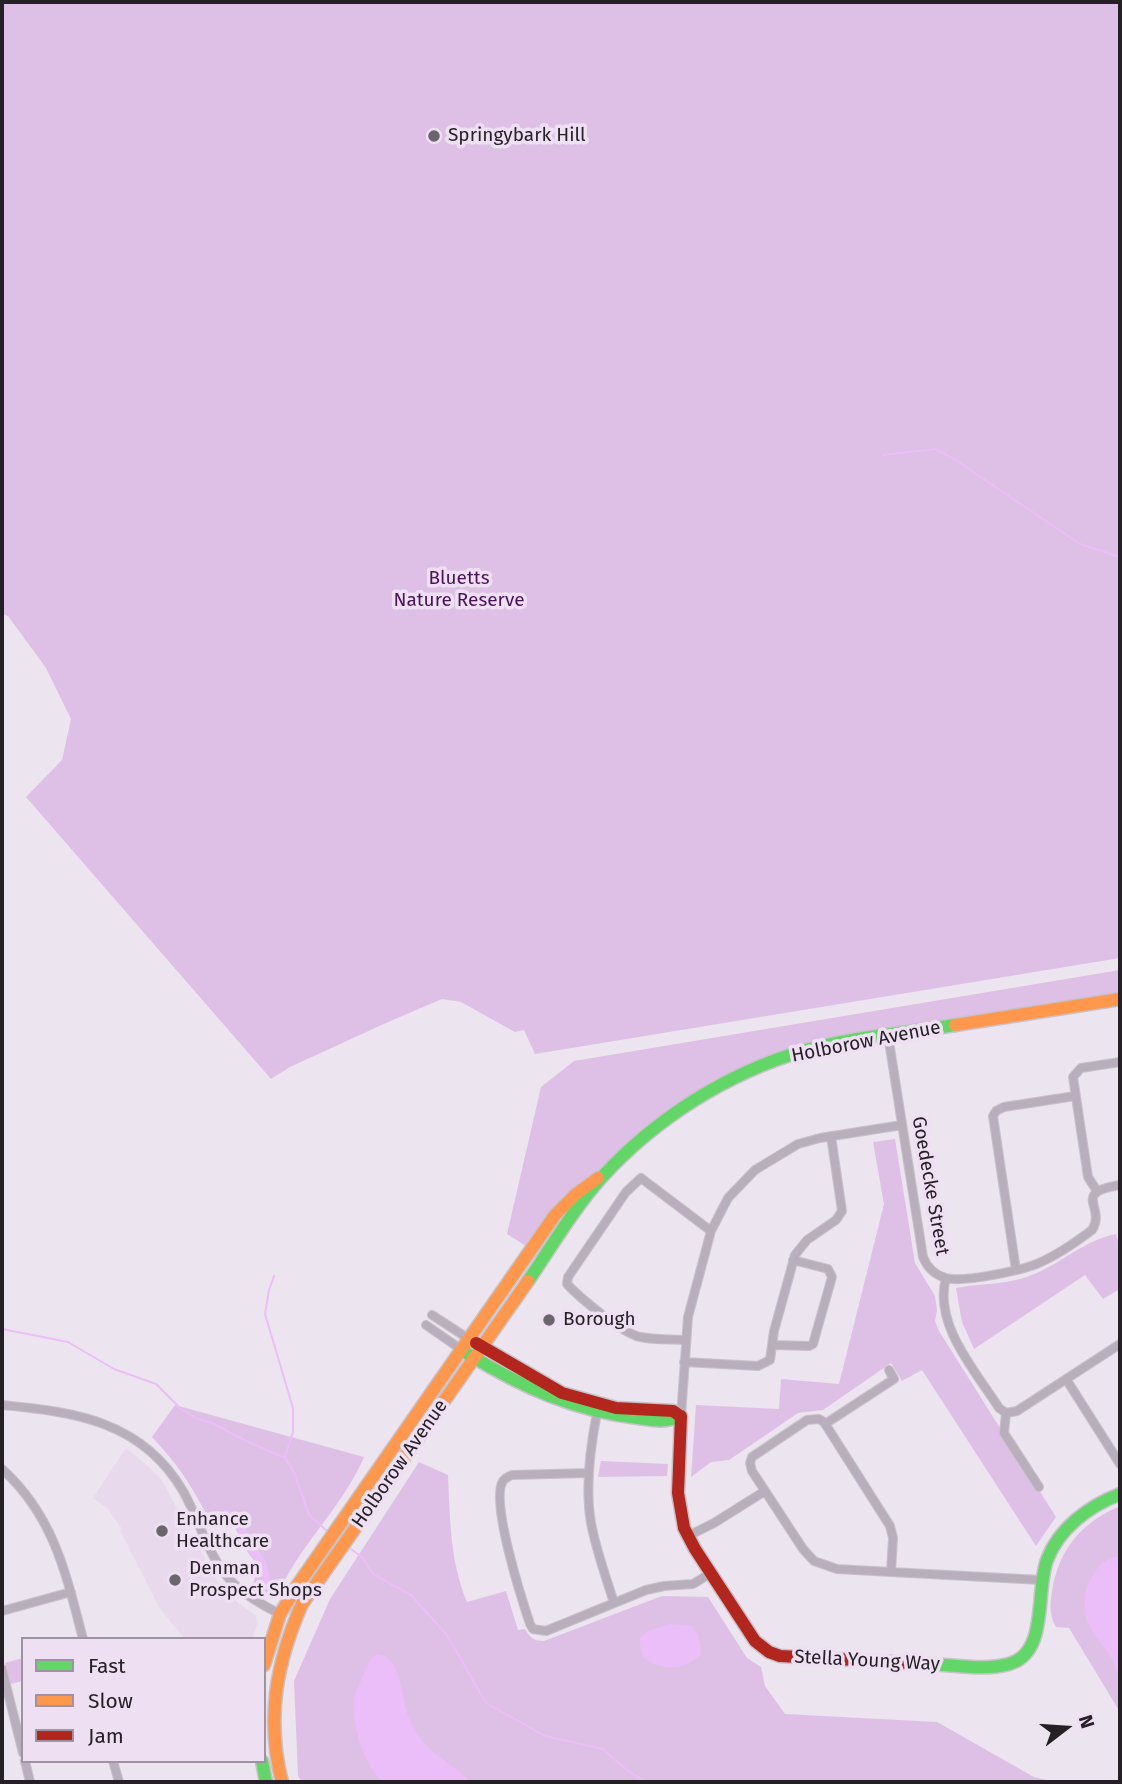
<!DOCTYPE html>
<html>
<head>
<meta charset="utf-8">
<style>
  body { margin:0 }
  #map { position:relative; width:1122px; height:1784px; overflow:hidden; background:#ece4ee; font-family:"Fira Sans",sans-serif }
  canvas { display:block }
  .frame { position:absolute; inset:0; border:4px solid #252026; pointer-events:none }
  .legend { position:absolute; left:21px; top:1637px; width:245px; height:126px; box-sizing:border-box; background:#eee0f2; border:2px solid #9e93a0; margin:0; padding:9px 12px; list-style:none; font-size:21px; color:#252026 }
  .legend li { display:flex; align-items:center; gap:14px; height:35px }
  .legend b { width:35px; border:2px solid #9e93a0 }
  .north { position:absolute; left:1031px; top:1693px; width:70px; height:70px; -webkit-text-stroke:5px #eee0f2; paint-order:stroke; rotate:73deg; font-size:19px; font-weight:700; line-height:28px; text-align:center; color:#252026 }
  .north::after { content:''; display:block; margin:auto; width:24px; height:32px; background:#252026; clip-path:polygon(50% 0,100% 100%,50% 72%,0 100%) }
</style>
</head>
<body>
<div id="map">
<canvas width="1122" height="1784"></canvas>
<div class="frame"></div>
<ul class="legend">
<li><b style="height:9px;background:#63d668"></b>Fast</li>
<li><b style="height:9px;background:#ff974d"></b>Slow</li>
<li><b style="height:9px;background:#b3261e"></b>Jam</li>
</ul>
<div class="north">N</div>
</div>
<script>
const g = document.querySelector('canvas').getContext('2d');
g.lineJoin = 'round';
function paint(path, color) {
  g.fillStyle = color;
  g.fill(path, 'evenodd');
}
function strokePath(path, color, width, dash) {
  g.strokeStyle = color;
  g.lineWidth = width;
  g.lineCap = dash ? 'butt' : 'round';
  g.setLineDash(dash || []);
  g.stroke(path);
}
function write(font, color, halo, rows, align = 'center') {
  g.font = font + ' "Fira Sans",sans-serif';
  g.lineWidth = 7;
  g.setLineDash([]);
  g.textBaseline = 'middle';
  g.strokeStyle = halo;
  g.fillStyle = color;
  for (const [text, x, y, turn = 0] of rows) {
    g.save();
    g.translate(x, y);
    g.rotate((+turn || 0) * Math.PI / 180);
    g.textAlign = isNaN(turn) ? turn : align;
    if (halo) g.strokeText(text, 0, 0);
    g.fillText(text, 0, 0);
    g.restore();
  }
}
const built = new Path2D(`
  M 126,1448 L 149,1467 L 161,1479 L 216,1579 L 229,1596 L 255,1615 L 258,1622 L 252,1639 L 185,1639 L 160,1609 L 121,1532 L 122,1529 L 107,1508 L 93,1498 Z`);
const green = new Path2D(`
  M 2,2 L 1120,2 L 1120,958 L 535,1054 L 524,1030 L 515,1032 L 461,1002 L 442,999 L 386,1023 L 290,1067 L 271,1079 L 26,797 L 62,760 L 71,719 L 46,668 L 8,616 L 2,614 Z
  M 1120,970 L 1120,993 L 975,1017 L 850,1034 L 804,1044 L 717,1078 L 632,1143 L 556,1206 L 526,1246 L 507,1234 L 541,1087 L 574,1061 Z
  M 895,1139 L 915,1263 L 935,1296 L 937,1311 L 935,1321 L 939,1331 L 1056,1517 L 1036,1546 L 922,1370 L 902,1381 L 891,1363 L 823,1410 L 798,1413 L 729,1460 L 711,1462 L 691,1477 L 696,1405 L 779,1409 L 781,1379 L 839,1384 L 884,1204 L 873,1142 Z
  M 1116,1234 L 1120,1249 L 1120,1289 L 1103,1299 L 1085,1275 L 974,1349 L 962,1322 L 956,1288 C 981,1283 1008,1285 1032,1275 C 1062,1263 1085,1240 1116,1234 Z
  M 175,1405 L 364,1457 C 347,1497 316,1529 293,1566 C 286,1576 282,1590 272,1597 L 253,1585 L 258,1565 L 248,1553 L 231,1520 L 225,1521 L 218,1511 L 206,1514 C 191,1484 175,1461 152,1437 Z
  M 601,1461 L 668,1464 L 667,1476 L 598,1477 Z
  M 419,1462 L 448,1475 C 450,1519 450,1561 467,1602 L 506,1591 L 518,1630 L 525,1629 C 530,1638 534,1641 544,1641 L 662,1596 L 708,1597 L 747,1658 L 761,1667 L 765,1686 L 785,1714 L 937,1722 L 1034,1777 L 1055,1782 L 302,1782 L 298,1776 L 294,1681 L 330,1599 Z
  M 1120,1506 L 1120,1712 L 1069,1628 L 1056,1627 C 1049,1615 1050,1604 1052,1591 C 1059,1549 1081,1523 1120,1506 Z
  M 23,1658 L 23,1681 L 10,1684 L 5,1663 Z`);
const water = new Path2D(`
  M 225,1509 L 238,1515 L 254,1545 L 266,1562 L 270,1579 L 269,1588 L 266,1588 L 259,1564 L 247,1549 L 231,1518 L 223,1515 Z
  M 1112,1557 L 1120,1557 L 1120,1679 C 1118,1673 1115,1665 1112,1659 C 1105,1646 1093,1636 1088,1622 C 1079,1599 1090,1567 1112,1557 Z
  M 670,1624 L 691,1626 L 699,1637 L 701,1654 C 682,1671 664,1672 643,1657 L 639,1639 L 648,1631 Z
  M 378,1654 C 403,1659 400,1697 409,1718 C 422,1752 447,1759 471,1782 L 383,1782 C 364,1763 353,1730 354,1702 C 354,1693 360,1684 363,1676 C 367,1666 369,1660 378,1654 Z`);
const stream = new Path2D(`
  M 883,455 L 935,449 L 954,459 L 1080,544 L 1120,557
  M 274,1276 L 269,1290 L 265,1314 L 293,1408 L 293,1432 L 285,1457
  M 2,1329 L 68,1342 L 114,1369 L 156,1384 L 182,1410 L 198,1419 L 212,1423 L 246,1441 L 285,1458 L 294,1472 L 309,1515 L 327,1531
  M 348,1547 L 362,1557 L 373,1574 L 411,1595 L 447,1635 L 486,1703 L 545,1736 L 603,1749 L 628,1771 L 646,1782`);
const street = new Path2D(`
  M 888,1035 L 923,1257 C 927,1267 935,1275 946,1278 C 962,1283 1025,1270 1041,1262 C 1059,1254 1076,1242 1092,1230 C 1107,1207 1070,1193 1120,1185
  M 1097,1191 L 1088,1177 L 1073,1077 L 1081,1068 L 1120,1062
  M 1016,1270 L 993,1116 L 996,1111 L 1004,1107 L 1075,1096
  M 946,1278 C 933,1324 976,1372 999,1408 L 1006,1413 L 1017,1411 L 1120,1344
  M 432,1315 L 469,1339
  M 426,1325 L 462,1350
  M 685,1340 C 671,1339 654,1340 640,1337 C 622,1333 580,1298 567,1284 L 568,1277 L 626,1192 L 641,1178 L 711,1231
  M 773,1345 L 809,1346 L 813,1344 L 832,1277 L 828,1269 L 793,1260
  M 684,1362 L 758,1366 L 770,1360 L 774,1331 L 795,1255 L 807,1240 L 836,1220 L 842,1211 L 831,1136
  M 1066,1379 L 1120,1464
  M 2,1405 C 75,1412 142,1421 183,1491 C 200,1521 209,1561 235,1585 C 248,1597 264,1606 280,1614
  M 597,1413 C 590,1448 585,1488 591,1523 C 596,1550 606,1577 614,1603
  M 1006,1413 L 1004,1433 L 1039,1487
  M 681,1416 L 688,1317 L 711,1231 L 728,1198 L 755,1170 L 798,1144 L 820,1138 L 902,1125
  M 825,1424 L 894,1379 L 889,1370
  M 2,1469 C 54,1516 66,1574 83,1639
  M 589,1473 L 512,1475 C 508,1477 506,1477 503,1481 C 490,1501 522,1600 530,1624 L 533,1629 L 546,1631 L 646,1590 L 664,1586 L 693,1584 L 711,1573
  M 688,1536 L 714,1523 L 765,1491
  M 891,1572 L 837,1569 L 814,1561 L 803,1549 L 752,1471 L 750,1463 L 752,1457 L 807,1420 L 819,1419 L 824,1422 L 890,1526 L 893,1538 L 891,1572 L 1041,1580
  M 2,1611 L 71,1592
  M 2,1669 L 23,1753
  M 25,1761 L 30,1782
  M 113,1761 L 119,1782`);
const fast = new Path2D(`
  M 528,1281 C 552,1246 574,1208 602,1177 C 655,1119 727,1073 803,1051 C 852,1037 904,1033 955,1025
  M 468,1354 C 522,1387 575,1411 638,1418 C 652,1420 666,1423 680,1416
  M 929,1664 C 955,1665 985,1671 1009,1664 C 1049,1653 1035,1591 1047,1560 C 1059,1528 1089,1506 1120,1494
  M 262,1761 L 266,1782`);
const slow = new Path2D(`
  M 955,1025 L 1120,999
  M 264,1665 L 280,1614 L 297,1586 L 555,1215 L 576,1194 L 598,1178
  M 282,1782 C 266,1719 276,1663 302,1604 L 528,1281`);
const jam = new Path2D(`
  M 476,1343 L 562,1393 L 616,1408 L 673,1411 L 680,1416
  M 681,1416 L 678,1493 L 684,1528 L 695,1549 L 755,1641 L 769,1652 L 780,1656 L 929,1664`);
const markers = [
  [434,136,7,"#6b656c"],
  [549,1320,7,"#6b656c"],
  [162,1531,7,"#6b656c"],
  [175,1580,7,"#6b656c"]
];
const poiNames = [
  ["Springybark Hill",448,136],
  ["Borough",563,1320],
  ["Enhance",176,1520],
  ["Healthcare",176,1542],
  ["Denman",189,1569],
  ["Prospect Shops",189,1591]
];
const parkNames = [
  ["Bluetts",459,579],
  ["Nature Reserve",459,601]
];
const streetNames = [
  ["Holborow Avenue",866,1042,-11],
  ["Goedecke Street",930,1186,80],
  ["Holborow Avenue",400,1464,-55],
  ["Stella Young Way",867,1661,3]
];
paint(built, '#e8daec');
paint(green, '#dec0e6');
paint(water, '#ecbef9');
strokePath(stream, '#ecbef9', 2);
strokePath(street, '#c7c2c9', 10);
strokePath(fast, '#c7c2c9', 15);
strokePath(slow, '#c7c2c9', 15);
strokePath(jam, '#c7c2c9', 15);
strokePath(street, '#b9afbc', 8);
strokePath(fast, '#63d668', 12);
strokePath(slow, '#ff974d', 12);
strokePath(jam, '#b3261e', 12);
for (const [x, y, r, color] of markers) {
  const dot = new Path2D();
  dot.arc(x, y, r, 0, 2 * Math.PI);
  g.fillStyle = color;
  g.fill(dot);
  strokePath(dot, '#eee0f2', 2.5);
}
write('19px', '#252026', '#eee0f2', poiNames, 'left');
write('19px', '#4a1158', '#eee0f2', parkNames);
write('19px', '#252026', '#eee0f2', streetNames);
</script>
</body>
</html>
